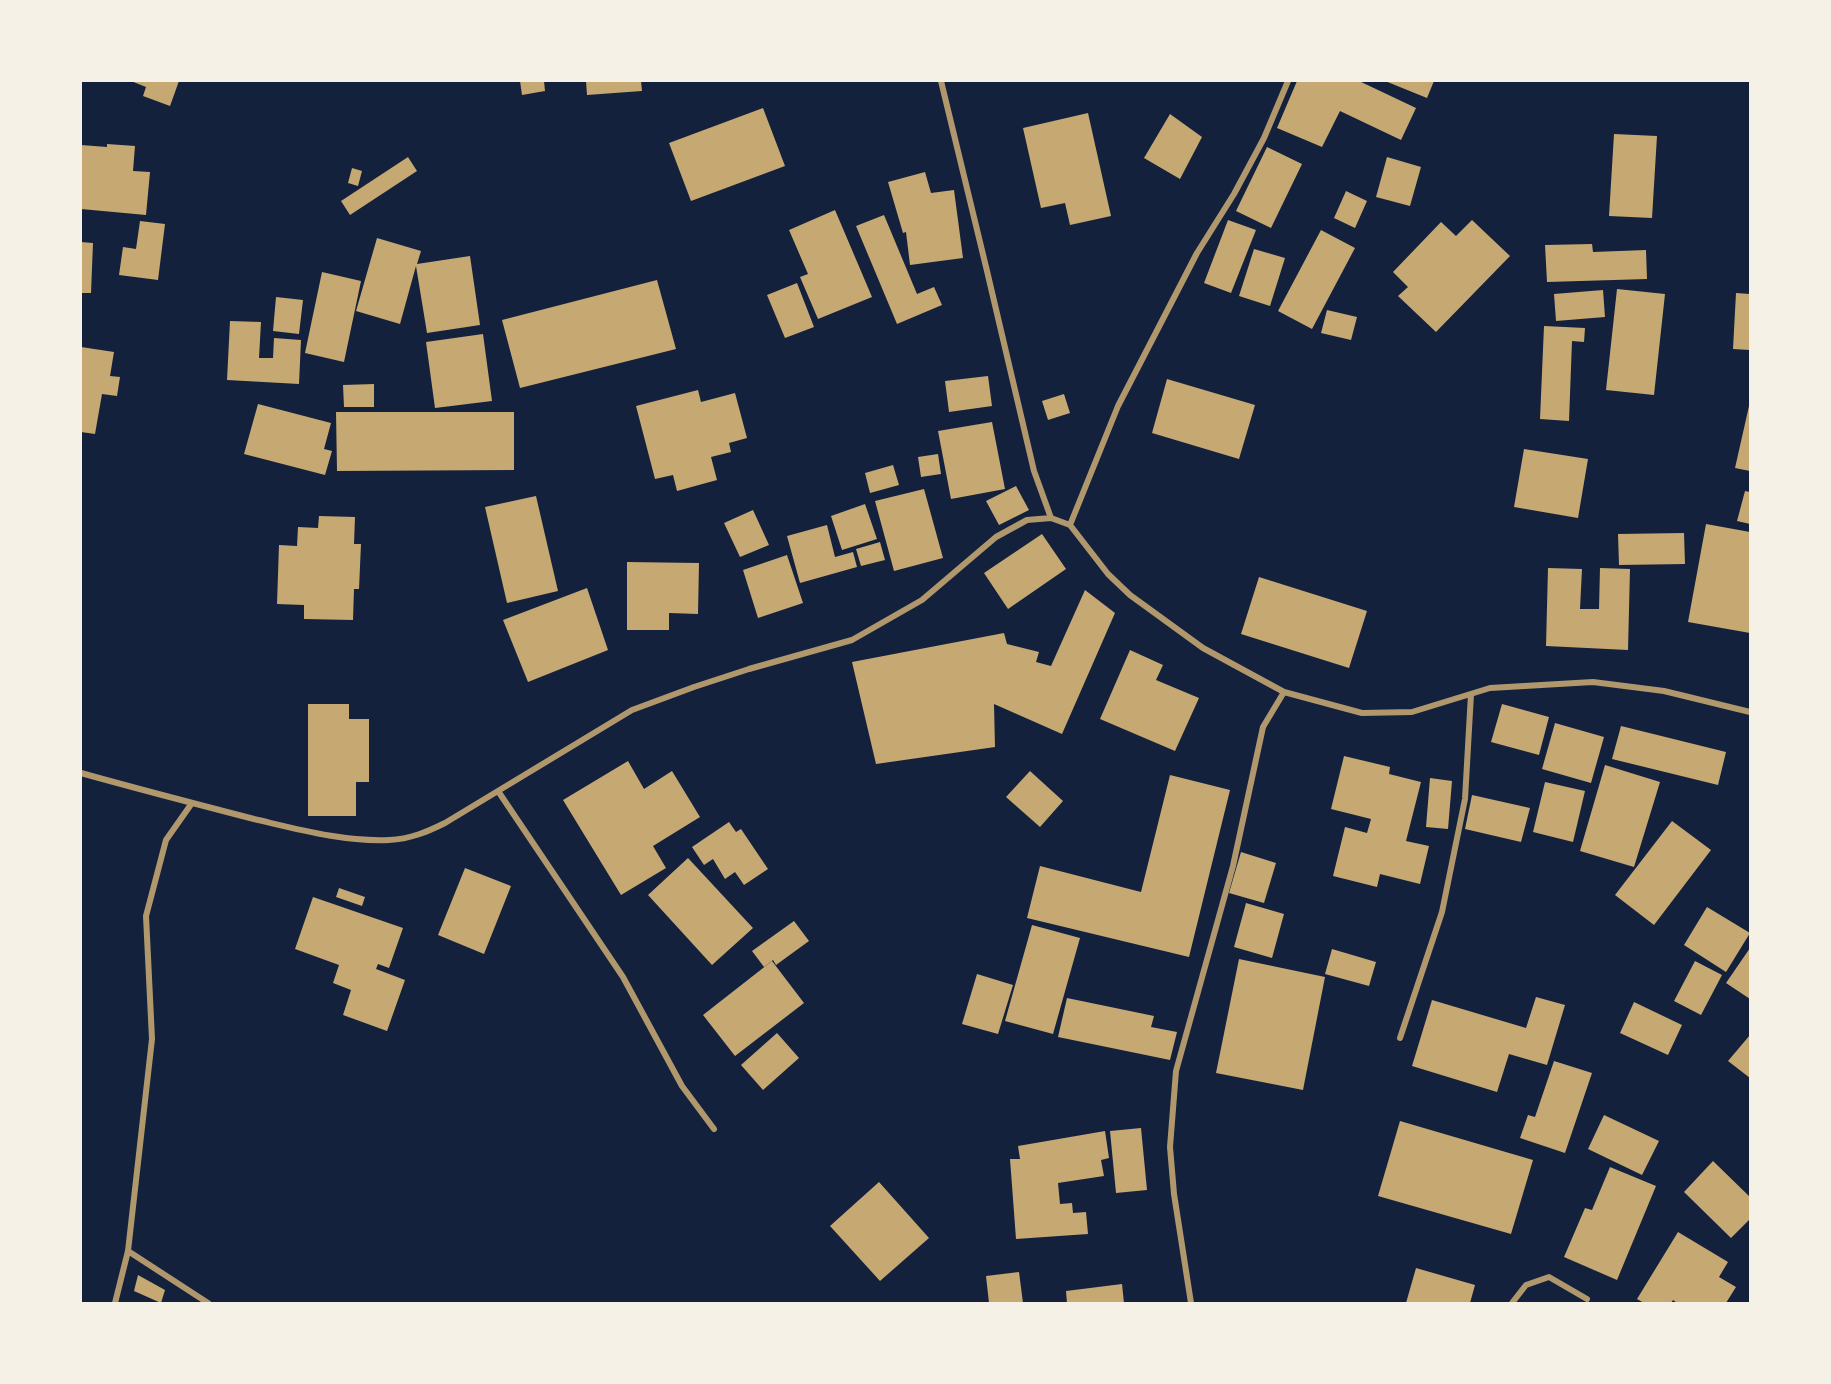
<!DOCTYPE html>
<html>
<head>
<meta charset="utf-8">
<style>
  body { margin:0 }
  #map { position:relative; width:1831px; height:1384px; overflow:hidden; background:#14213d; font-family:"Roboto Serif",serif }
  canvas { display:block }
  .frame { position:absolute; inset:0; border:82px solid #f6f1e7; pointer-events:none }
</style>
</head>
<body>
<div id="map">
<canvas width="1831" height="1384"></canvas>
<div class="frame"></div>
</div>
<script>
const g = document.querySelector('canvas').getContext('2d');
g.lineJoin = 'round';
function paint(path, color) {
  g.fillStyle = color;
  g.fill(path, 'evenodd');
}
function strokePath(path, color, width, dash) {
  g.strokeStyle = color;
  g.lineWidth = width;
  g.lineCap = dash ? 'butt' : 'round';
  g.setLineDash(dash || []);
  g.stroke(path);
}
const building = new Path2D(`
  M 131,81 L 179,81 L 170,106 L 143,96 L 146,87 Z
  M 520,81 L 544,81 L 545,91 L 522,95 Z
  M 586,81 L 641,81 L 642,91 L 587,95 Z
  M 1297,81 L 1359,81 L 1416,108 L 1401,140 L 1340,111 L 1322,147 L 1277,128 Z
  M 1385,81 L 1434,81 L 1427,98 Z
  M 763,108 L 785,166 L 691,201 L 669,143 Z
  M 1088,113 L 1111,216 L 1070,225 L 1065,203 L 1041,208 L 1023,128 Z
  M 1170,114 L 1202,137 L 1180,179 L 1144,158 Z
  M 1614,134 L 1657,136 L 1652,218 L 1609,216 Z
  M 107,144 L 135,146 L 133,171 L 150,172 L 146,215 L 81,209 L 81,145 L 107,147 Z
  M 1267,147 L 1302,164 L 1271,228 L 1236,211 Z
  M 408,157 L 417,171 L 350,215 L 341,201 Z
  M 1387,157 L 1421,167 L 1410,206 L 1376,197 Z
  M 352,168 L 362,171 L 358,186 L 348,183 Z
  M 925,172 L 931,193 L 954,190 L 963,258 L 910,265 L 906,232 L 903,233 L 888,182 Z
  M 1346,191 L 1367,201 L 1355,228 L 1334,218 Z
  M 835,210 L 872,297 L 818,319 L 800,277 L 808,274 L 789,230 Z
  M 884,215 L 917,294 L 934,287 L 942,305 L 897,324 L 856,226 Z
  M 1228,220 L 1256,230 L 1231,293 L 1204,283 Z
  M 1472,220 L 1510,256 L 1436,332 L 1398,296 L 1408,287 L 1393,272 L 1441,222 L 1456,236 Z
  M 140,221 L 165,224 L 158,280 L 119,275 L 123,247 L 136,249 Z
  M 1321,230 L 1355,248 L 1312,329 L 1278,311 Z
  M 377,238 L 421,251 L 417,264 L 470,256 L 480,325 L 427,333 L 416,266 L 400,324 L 356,311 Z
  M 81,242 L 93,243 L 91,293 L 81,293 Z
  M 1592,244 L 1593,252 L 1646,250 L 1647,279 L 1547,282 L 1545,245 Z
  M 1254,249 L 1285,258 L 1270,306 L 1239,296 Z
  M 322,272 L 361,281 L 344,362 L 305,353 Z
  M 657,280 L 676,349 L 520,388 L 502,320 Z
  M 797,283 L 814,327 L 785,338 L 767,295 Z
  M 1617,289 L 1665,294 L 1654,395 L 1606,390 Z
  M 1603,290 L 1605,317 L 1556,321 L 1554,294 Z
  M 1736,293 L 1750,294 L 1750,350 L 1733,349 Z
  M 276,297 L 303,300 L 299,334 L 273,331 Z
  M 1327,310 L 1357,317 L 1351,340 L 1321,333 Z
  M 230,321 L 261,322 L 259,358 L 273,358 L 274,338 L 301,340 L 299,384 L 227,380 Z
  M 1544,326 L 1585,328 L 1584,342 L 1572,341 L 1569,421 L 1540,419 Z
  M 483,334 L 492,401 L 435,408 L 426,342 Z
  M 81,347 L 114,352 L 110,376 L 120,377 L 117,396 L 102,394 L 95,434 L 81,432 Z
  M 988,376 L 992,406 L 949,412 L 945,381 Z
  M 1167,379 L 1255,405 L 1239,459 L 1152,433 Z
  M 374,384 L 374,407 L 344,407 L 343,385 Z
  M 698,390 L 701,402 L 735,393 L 747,438 L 729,443 L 731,452 L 711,457 L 717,480 L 677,491 L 673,475 L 655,479 L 636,406 Z
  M 1064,394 L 1070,413 L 1048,420 L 1042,401 Z
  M 258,404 L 331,423 L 324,449 L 332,451 L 325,475 L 244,454 Z
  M 1749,406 L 1750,406 L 1750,471 L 1735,468 Z
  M 336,412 L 514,412 L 514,470 L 337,471 Z
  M 992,422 L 1005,489 L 951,499 L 938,431 Z
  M 1524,449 L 1588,459 L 1578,518 L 1514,507 Z
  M 938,454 L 941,474 L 921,477 L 918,457 Z
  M 893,465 L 899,485 L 870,493 L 865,473 Z
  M 1016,486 L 1029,510 L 999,525 L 986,501 Z
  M 924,489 L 943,558 L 894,571 L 875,501 Z
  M 1745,491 L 1750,492 L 1750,524 L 1737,521 Z
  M 536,496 L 558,591 L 507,603 L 485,507 Z
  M 865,504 L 877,539 L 842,550 L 831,516 Z
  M 753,510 L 769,545 L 740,557 L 724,523 Z
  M 319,516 L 355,517 L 354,544 L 361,544 L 359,589 L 354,589 L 353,620 L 304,619 L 304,605 L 277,604 L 279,545 L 297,546 L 298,527 L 318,528 Z
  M 1706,524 L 1750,532 L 1750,633 L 1688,622 Z
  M 827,525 L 835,557 L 853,552 L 857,567 L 800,583 L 787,536 Z
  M 1684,533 L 1685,564 L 1619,565 L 1618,534 Z
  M 1042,534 L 1066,569 L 1008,609 L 984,573 Z
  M 880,542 L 885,560 L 861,566 L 856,549 Z
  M 787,555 L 803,603 L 758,618 L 743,570 Z
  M 627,562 L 699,563 L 698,614 L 669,613 L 669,630 L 627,630 Z
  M 1548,568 L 1582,569 L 1580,609 L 1599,609 L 1600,568 L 1630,569 L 1628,650 L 1546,646 Z
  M 1259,577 L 1367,611 L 1349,668 L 1241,634 Z
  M 587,588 L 608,650 L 528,682 L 503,620 Z
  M 1085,590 L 1115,613 L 1062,734 L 994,704 L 995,747 L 876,764 L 852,662 L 1004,633 L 1007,644 L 1039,652 L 1036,662 L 1051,666 Z
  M 1130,650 L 1163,665 L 1156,680 L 1199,698 L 1175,751 L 1100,719 Z
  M 308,704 L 349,704 L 349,719 L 369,719 L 369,782 L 356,782 L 356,816 L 308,816 Z
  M 1502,704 L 1549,717 L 1539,755 L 1491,742 Z
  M 1555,723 L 1604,737 L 1591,783 L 1542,769 Z
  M 1621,726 L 1726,752 L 1718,785 L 1612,759 Z
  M 1344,756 L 1390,767 L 1389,774 L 1421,782 L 1406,841 L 1429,846 L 1420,884 L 1380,874 L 1377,887 L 1333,876 L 1345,827 L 1367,833 L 1371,819 L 1331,809 Z
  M 628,761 L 644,789 L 672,771 L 700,817 L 653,846 L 666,868 L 621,895 L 563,800 Z
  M 1605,765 L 1660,782 L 1634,867 L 1580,851 Z
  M 1030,771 L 1063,801 L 1040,827 L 1006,797 Z
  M 1170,775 L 1230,790 L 1189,957 L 1027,918 L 1040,866 L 1141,892 Z
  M 1430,778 L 1452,781 L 1448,829 L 1426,827 Z
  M 1545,782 L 1585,791 L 1573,842 L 1533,832 Z
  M 1472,795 L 1530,808 L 1521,842 L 1465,829 Z
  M 1672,821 L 1711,850 L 1654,925 L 1615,895 Z
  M 729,822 L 736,832 L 741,829 L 768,869 L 744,885 L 735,872 L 725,879 L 713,859 L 704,865 L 692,847 Z
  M 1241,852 L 1276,863 L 1264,903 L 1229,893 Z
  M 688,858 L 753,928 L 712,965 L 648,895 Z
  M 465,868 L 511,886 L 484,954 L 438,935 Z
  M 339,888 L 365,897 L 362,906 L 336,897 Z
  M 313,897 L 403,928 L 389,968 L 378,964 L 376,969 L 405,980 L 387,1031 L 343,1015 L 351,990 L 333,983 L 339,965 L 295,949 Z
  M 1246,903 L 1284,914 L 1272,958 L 1234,947 Z
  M 1707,907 L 1750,933 L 1726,972 L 1684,945 Z
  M 794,921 L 809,941 L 776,965 L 773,960 L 764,967 L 752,951 Z
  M 1032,925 L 1080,938 L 1053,1034 L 1005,1021 Z
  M 1750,948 L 1750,999 L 1726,983 Z
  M 1332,949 L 1376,962 L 1369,986 L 1325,974 Z
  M 1239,959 L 1325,977 L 1303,1090 L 1216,1073 Z
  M 772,961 L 804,1003 L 735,1056 L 703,1015 Z
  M 1695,961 L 1722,975 L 1701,1015 L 1674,1001 Z
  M 977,974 L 1013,985 L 998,1034 L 962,1024 Z
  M 1536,997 L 1565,1005 L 1547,1065 L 1509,1054 L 1497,1092 L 1412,1066 L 1432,1000 L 1526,1028 Z
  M 1067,998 L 1154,1016 L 1151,1027 L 1177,1032 L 1170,1060 L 1058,1037 Z
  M 1634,1002 L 1682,1025 L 1668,1055 L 1620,1033 Z
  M 777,1033 L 799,1058 L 763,1090 L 741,1065 Z
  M 1750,1035 L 1750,1078 L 1728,1061 Z
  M 1554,1061 L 1592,1073 L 1565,1153 L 1520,1138 L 1528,1115 L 1535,1117 Z
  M 1604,1115 L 1659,1141 L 1642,1175 L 1588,1149 Z
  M 1400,1121 L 1533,1160 L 1511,1234 L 1378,1196 Z
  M 1141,1128 L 1147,1190 L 1116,1193 L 1110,1131 Z
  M 1105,1131 L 1109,1158 L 1101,1160 L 1104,1176 L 1058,1183 L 1060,1204 L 1072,1203 L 1073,1213 L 1086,1212 L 1088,1234 L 1016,1239 L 1010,1159 L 1020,1159 L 1018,1146 Z
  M 1713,1161 L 1750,1197 L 1750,1219 L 1731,1238 L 1684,1192 Z
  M 1610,1167 L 1656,1186 L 1617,1280 L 1564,1257 L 1585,1208 L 1592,1210 Z
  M 879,1182 L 929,1238 L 880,1281 L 830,1226 Z
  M 1678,1232 L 1728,1262 L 1719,1277 L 1736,1287 L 1726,1303 L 1677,1303 L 1673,1300 L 1671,1303 L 1644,1303 L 1637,1299 Z
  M 1416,1268 L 1475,1285 L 1470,1303 L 1406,1303 Z
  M 1019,1272 L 1023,1303 L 989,1303 L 986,1276 Z
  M 138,1275 L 165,1290 L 161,1303 L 134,1291 Z
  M 1122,1284 L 1124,1303 L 1067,1303 L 1066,1291 Z`);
const minor = new Path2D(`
  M 941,81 L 987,271 L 1034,471 L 1051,518
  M 1070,525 L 1118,406 L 1197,253 L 1234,194 L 1264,138 L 1288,81
  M 81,773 C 138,789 196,804 254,819 C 297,829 344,842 389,840 C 410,839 427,832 445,823 L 632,710 L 694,687 L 749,669 L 852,640 L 922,600 L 996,537 L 1027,520 L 1051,518 L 1070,525 L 1108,574 L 1130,595 L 1203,648 L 1284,692 L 1362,713 L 1412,712 L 1490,688 L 1593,682 L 1664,691 L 1750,712
  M 498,791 L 623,977 L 682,1086 L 714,1129
  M 1400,1038 L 1442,912 L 1465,799 L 1471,694
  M 128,1251 L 208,1303
  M 115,1303 L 128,1251 L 152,1039 L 146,916 L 166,840 L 192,803
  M 1191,1303 L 1174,1194 L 1170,1147 L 1176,1071 L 1233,866 L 1263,727 L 1284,692
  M 1512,1303 L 1526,1285 L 1549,1277 L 1587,1299`);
paint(building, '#c6a872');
strokePath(minor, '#b1986c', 6);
</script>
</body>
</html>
